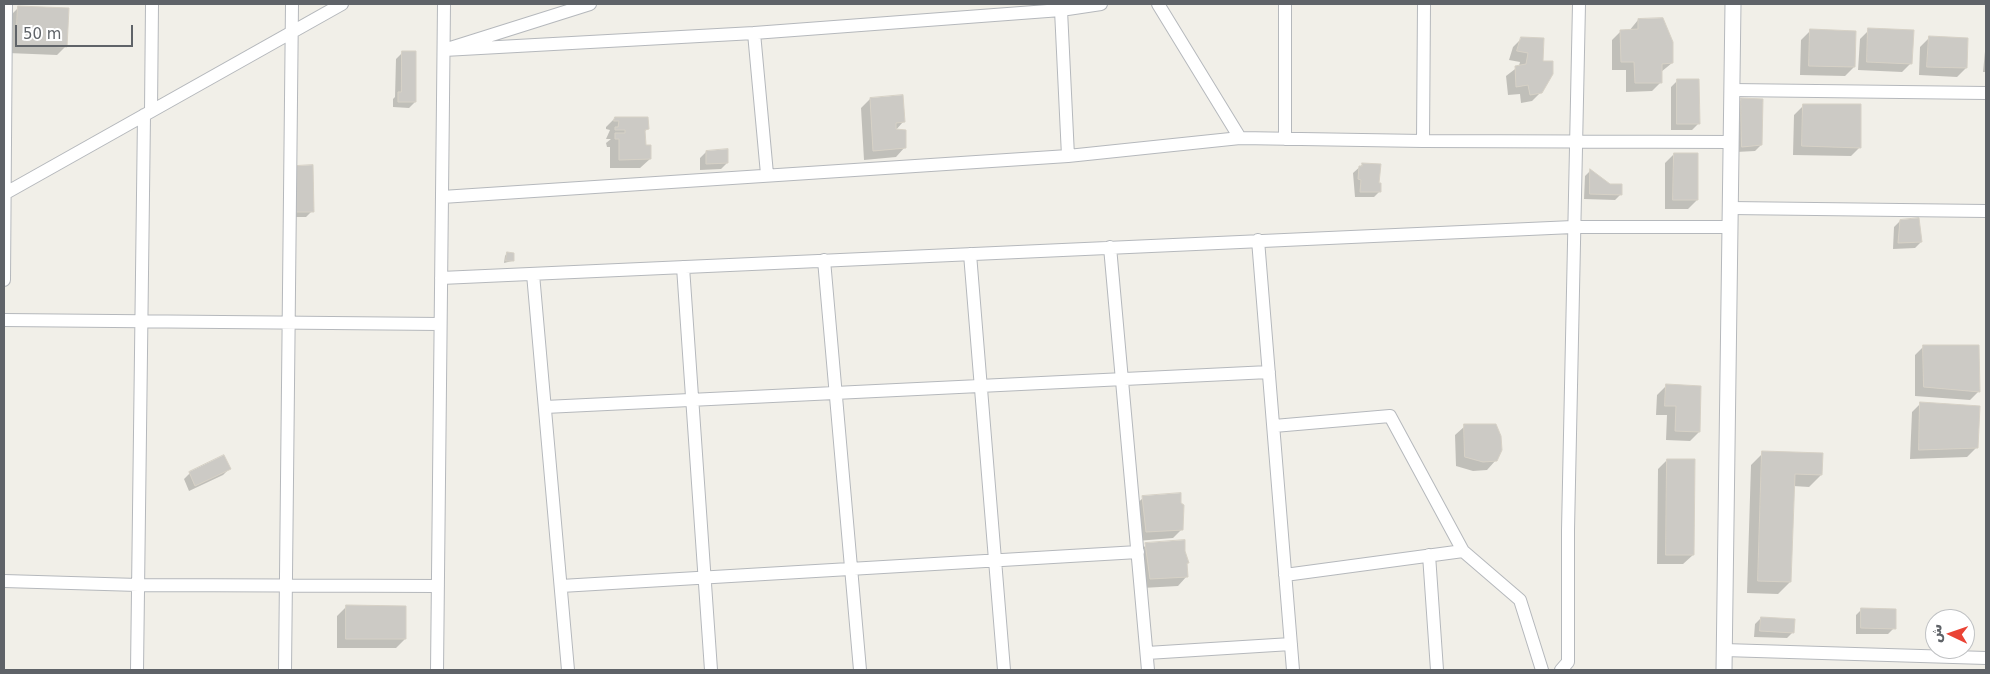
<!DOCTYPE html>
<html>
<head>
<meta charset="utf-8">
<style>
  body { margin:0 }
  #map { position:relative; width:1990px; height:674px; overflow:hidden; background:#f1efe8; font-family:"DejaVu Sans","Noto Naskh Arabic",sans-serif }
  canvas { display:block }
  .frame { position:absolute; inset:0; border:5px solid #5f6368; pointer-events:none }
  .north { position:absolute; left:1925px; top:609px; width:50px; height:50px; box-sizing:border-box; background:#fff; border:1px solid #bfc1c3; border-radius:50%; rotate:273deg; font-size:14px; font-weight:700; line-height:20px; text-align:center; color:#5f6368 }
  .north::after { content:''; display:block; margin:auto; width:18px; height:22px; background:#ea4335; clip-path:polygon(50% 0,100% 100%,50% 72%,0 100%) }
  .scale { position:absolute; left:15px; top:25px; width:118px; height:22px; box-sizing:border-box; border:2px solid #5f6368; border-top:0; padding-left:6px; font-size:15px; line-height:18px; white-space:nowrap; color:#5f6368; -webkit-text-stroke:4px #fff; paint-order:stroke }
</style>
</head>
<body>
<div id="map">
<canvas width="1990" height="674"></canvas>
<div class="frame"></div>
<div class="north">ش</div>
<div class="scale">50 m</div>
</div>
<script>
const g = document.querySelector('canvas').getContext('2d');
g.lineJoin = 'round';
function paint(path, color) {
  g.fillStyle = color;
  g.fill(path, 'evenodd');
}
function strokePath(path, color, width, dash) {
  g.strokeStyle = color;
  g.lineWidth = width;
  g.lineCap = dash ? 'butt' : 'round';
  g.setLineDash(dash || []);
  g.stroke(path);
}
const shadow = new Path2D(`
  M 18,8 L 66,46 L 57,55 L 8,53 L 9,17 Z
  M 1638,20 L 1672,63 L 1661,72 L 1661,82 L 1652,91 L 1626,92 L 1626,70 L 1612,70 L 1612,40 L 1621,31 L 1629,31 Z
  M 1869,30 L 1911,63 L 1902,72 L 1858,70 L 1860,39 Z
  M 1810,31 L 1854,67 L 1845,76 L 1800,75 L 1801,40 Z
  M 1522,38 L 1543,39 L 1541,92 L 1532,101 L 1521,103 L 1520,94 L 1508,95 L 1506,76 L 1519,66 L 1520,62 L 1509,60 L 1513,47 Z
  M 1929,38 L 1966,68 L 1957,77 L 1919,75 L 1920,47 Z
  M 1986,41 L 1986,72 L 1983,72 Z
  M 402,53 L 415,102 L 409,108 L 393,107 L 393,99 L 395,97 L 396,59 Z
  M 1677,81 L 1698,124 L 1692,130 L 1671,130 L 1671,87 Z
  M 870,99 L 903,122 L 895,131 L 905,147 L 896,157 L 864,160 L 861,108 Z
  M 1742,99 L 1761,145 L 1755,151 L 1736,152 L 1736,105 Z
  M 1803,106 L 1860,147 L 1851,156 L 1793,155 L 1794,115 Z
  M 615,118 L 647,129 L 644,132 L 645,146 L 650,159 L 640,168 L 610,168 L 610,147 L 607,147 L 606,143 L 611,139 L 606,139 L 610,130 L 606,129 L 606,127 Z
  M 706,152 L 727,163 L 721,169 L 700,170 L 700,158 Z
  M 1674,154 L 1697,200 L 1688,209 L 1665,209 L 1665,163 Z
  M 1363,164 L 1377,185 L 1380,191 L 1374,197 L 1355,197 L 1353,173 Z
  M 1590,171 L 1621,194 L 1615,200 L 1584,199 L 1585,176 Z
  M 290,173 L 312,211 L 306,217 L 291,217 Z
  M 1900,221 L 1921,242 L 1915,248 L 1893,249 L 1894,227 Z
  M 507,253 L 512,261 L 504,263 L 505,256 Z
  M 1924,346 L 1979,391 L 1970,400 L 1915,396 L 1915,355 Z
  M 1666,386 L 1699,432 L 1690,441 L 1666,440 L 1667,415 L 1656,415 L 1657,395 Z
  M 1921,403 L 1976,448 L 1967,457 L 1910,459 L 1912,412 Z
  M 1465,426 L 1496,460 L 1487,470 L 1473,471 L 1456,466 L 1455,435 Z
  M 1763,453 L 1821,475 L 1809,487 L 1793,486 L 1790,582 L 1778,594 L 1747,593 L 1751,465 Z
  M 1667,460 L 1693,555 L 1683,564 L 1657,564 L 1658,469 Z
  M 229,469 L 223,475 L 189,491 L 184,479 L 190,473 Z
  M 1143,498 L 1182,529 L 1173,538 L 1137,541 L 1133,507 Z
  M 1146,545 L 1184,551 L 1188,563 L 1186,565 L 1187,576 L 1178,586 L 1142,588 L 1137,554 Z
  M 346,607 L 405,639 L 396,648 L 337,648 L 337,616 Z
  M 1862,609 L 1894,628 L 1888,634 L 1856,634 L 1856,615 Z
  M 1761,618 L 1793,632 L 1787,638 L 1754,637 L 1755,624 Z`);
const building = new Path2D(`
  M 18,6 L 69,8 L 67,47 L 16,45 Z
  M 1663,18 L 1673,42 L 1673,63 L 1662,64 L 1662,83 L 1635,83 L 1634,62 L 1621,62 L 1620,30 L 1638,29 L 1638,19 Z
  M 1868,28 L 1914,30 L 1912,64 L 1867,62 Z
  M 1810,29 L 1856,31 L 1855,67 L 1809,66 Z
  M 1929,36 L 1968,38 L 1967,68 L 1927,67 Z
  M 1521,37 L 1544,38 L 1543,61 L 1553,61 L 1553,74 L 1542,93 L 1530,95 L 1528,85 L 1516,87 L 1515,66 L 1526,64 L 1528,53 L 1517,51 Z
  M 402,51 L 416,51 L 416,102 L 398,102 L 398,92 L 401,92 Z
  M 1677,79 L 1699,79 L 1700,124 L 1677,124 Z
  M 903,95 L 905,122 L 896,123 L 896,129 L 906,130 L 906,148 L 873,151 L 870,98 Z
  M 1741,98 L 1763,99 L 1762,145 L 1742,147 Z
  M 1803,104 L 1861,104 L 1861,148 L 1802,146 Z
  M 615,117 L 648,117 L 649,129 L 645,130 L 646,145 L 651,145 L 651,159 L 619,160 L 619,139 L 615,139 L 615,133 L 625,133 L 625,130 L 615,130 L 615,127 L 618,127 L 619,121 L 614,121 Z
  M 728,149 L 728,163 L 706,164 L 706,151 Z
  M 1674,153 L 1698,153 L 1698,200 L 1673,200 Z
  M 1362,163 L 1381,164 L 1379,183 L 1381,183 L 1381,192 L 1360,192 L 1361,180 L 1358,179 L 1359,166 L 1362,166 Z
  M 313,165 L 314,212 L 296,212 L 296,166 Z
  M 1590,169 L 1610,184 L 1622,184 L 1622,195 L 1590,194 Z
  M 1919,218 L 1922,242 L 1898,243 L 1900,220 Z
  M 507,252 L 514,253 L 514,261 L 506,261 Z
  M 1923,345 L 1979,345 L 1980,392 L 1924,387 Z
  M 1666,384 L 1701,386 L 1700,432 L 1675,431 L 1676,406 L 1665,406 Z
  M 1920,402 L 1980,406 L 1978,448 L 1919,450 Z
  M 1464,424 L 1496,424 L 1501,436 L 1502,450 L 1497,461 L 1483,462 L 1465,457 Z
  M 1762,451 L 1823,453 L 1822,475 L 1795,474 L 1791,582 L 1758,581 Z
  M 224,455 L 231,469 L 195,486 L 189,472 Z
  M 1667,459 L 1695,459 L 1694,555 L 1666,555 Z
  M 1181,493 L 1181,503 L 1184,505 L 1183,530 L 1146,532 L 1142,496 Z
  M 1185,540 L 1185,551 L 1189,563 L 1187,563 L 1188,577 L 1150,579 L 1145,543 Z
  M 346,605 L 406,606 L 406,639 L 346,639 Z
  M 1861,608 L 1896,609 L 1896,629 L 1861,628 Z
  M 1761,617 L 1795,619 L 1794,633 L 1760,631 Z`);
const minor = new Path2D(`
  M 590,4 L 444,50 L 754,33 L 1061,10 L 1101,4
  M 1158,4 L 1240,138
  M 1061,10 L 1068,156
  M 754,33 L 767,174
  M 1732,90 L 1986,93
  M 151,111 L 152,4
  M 1285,139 L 1285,4
  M 1423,141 L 1424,4
  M 4,194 L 342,4
  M 442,197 L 1068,156 L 1240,138 L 1423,141 L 1732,142
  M 1730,208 L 1986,211
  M 1258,240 L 1293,670
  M 1110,247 L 1148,670
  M 970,254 L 1004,670
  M 824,260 L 860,670
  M 683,267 L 711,670
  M 533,274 L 568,670
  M 441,278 L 1573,227 L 1730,227
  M 4,280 L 6,4
  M 4,320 L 440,324
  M 545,407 L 1269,372
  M 1274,426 L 1390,416 L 1463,551 L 1285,575
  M 1463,551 L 1520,600 L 1542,670
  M 1429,555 L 1437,670
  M 4,581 L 138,585 L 438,586
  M 561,586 L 1138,552
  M 1724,650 L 1986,658
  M 1147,653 L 1291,644
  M 137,670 L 144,115
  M 285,670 L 292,4
  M 437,670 L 444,4
  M 1561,670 L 1568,662 L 1568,530 L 1579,4`);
const tertiary = new Path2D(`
  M 1724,670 L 1733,4`);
paint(shadow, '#0003');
paint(building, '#cccac5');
strokePath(building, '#d6d1c6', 1);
strokePath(minor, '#b5b8bc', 14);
strokePath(tertiary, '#b5b8bc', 17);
strokePath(minor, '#fff', 12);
strokePath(tertiary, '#fff', 15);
</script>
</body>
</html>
